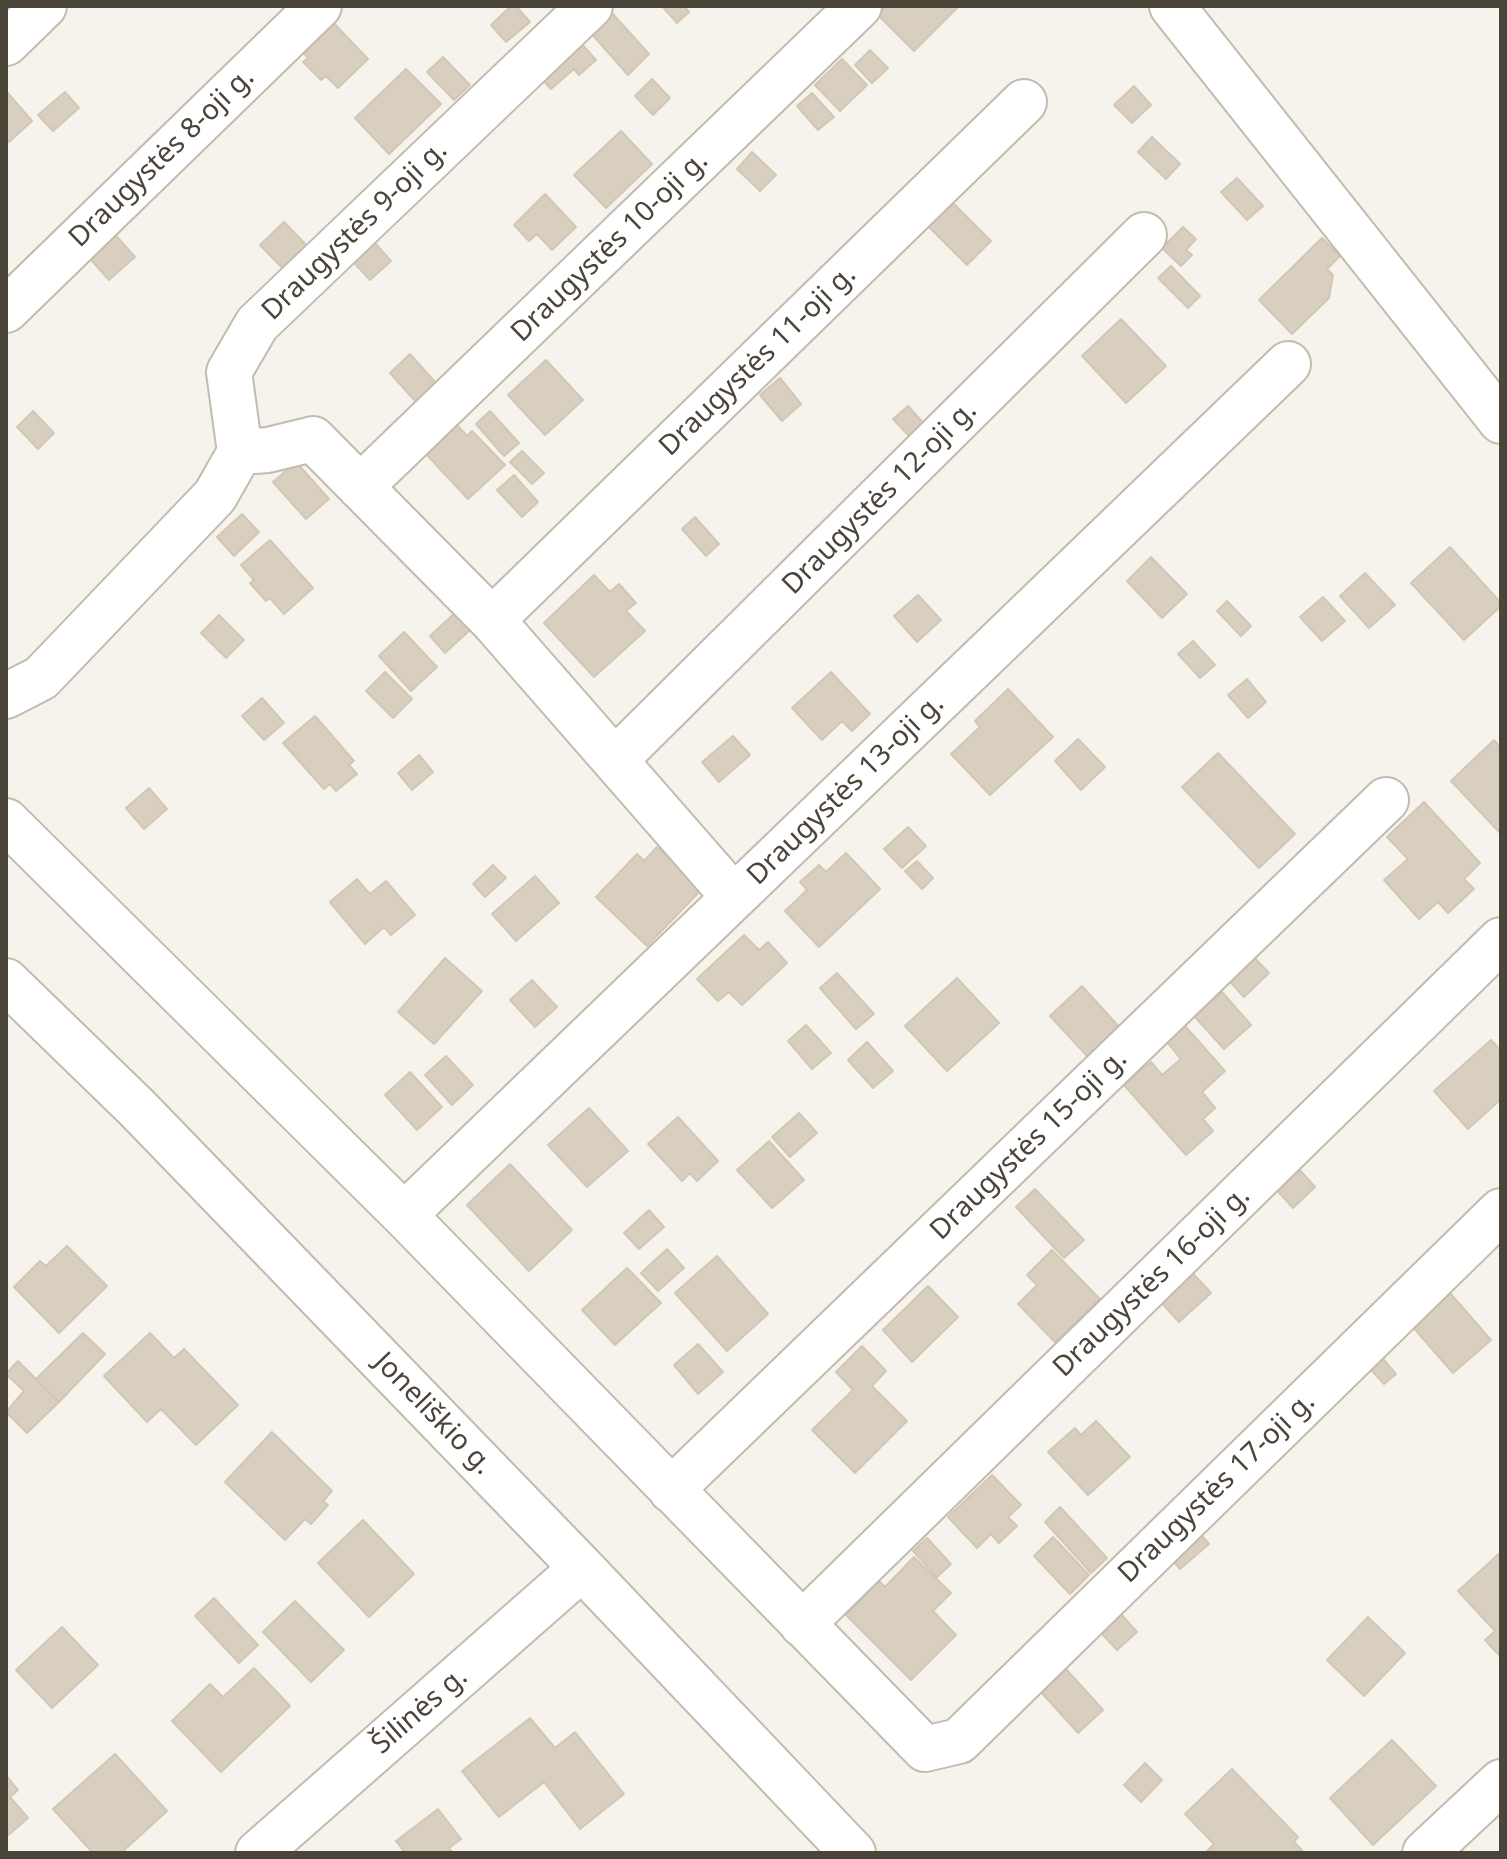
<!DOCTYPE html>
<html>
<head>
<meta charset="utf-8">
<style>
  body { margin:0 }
  #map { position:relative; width:1507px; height:1859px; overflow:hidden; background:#f6f3ec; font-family:"Noto Sans",sans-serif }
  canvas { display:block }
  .frame { position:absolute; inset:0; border:8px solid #4b4439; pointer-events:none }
</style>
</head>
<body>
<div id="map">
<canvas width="1507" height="1859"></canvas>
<div class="frame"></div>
</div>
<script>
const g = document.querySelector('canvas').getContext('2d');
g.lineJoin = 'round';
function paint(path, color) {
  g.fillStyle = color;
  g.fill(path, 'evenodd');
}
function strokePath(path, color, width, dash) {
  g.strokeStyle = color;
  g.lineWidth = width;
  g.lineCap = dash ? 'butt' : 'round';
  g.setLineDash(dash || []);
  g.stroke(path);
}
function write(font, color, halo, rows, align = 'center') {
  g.font = font + ' "Noto Sans",sans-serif';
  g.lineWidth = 7;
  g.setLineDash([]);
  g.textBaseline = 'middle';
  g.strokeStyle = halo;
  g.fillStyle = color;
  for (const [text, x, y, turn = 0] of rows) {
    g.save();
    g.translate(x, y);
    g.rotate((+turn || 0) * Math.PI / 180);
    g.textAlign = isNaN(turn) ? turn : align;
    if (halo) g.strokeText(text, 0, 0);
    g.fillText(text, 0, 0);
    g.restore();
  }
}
const building = new Path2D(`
  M 511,6 L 516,6 L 530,22 L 506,42 L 491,25 Z
  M 662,6 L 684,6 L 689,12 L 677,23 Z
  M 885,6 L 959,6 L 914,51 L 877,14 Z
  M 611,12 L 649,54 L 628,75 L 589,31 Z
  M 326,15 L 368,59 L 338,88 L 326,76 L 321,80 L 303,62 L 308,58 L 296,44 Z
  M 579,41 L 596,60 L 579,75 L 574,69 L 551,89 L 533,69 Z
  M 870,50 L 888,68 L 872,83 L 855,65 Z
  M 443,57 L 470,85 L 454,100 L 427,72 Z
  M 842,59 L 867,85 L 840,111 L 815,85 Z
  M 406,69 L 441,104 L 389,154 L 355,118 Z
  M 652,79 L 670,98 L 653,115 L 635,96 Z
  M 1134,86 L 1151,105 L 1132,123 L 1114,105 Z
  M 6,91 L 32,121 L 9,142 L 6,138 Z
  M 65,92 L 79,108 L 53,131 L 38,115 Z
  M 812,93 L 834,117 L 818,130 L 797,106 Z
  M 621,131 L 652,164 L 606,208 L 574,175 Z
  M 1152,137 L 1180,164 L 1166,179 L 1138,152 Z
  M 752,152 L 776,175 L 760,191 L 737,169 Z
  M 1237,178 L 1263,206 L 1247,220 L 1221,192 Z
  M 545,194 L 576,227 L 552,250 L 537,234 L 529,241 L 514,225 Z
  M 951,201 L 991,241 L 967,265 L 927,225 Z
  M 284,222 L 312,251 L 288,274 L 260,245 Z
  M 1183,227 L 1196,239 L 1186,250 L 1192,255 L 1181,266 L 1162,248 Z
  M 112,231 L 135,257 L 109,280 L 86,254 Z
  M 367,234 L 391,261 L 370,280 L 346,254 Z
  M 1322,238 L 1340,256 L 1327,269 L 1333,275 L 1329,298 L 1292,334 L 1259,300 Z
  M 1171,266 L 1200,296 L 1188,308 L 1158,278 Z
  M 1121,319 L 1166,366 L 1126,403 L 1082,356 Z
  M 410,354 L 436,383 L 416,402 L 390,373 Z
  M 546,360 L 583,400 L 545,435 L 508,395 Z
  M 780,378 L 801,404 L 782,421 L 760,395 Z
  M 908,406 L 926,426 L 912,439 L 893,419 Z
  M 33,411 L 54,433 L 38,449 L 17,427 Z
  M 490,411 L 519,443 L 504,456 L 476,424 Z
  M 457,425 L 467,436 L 472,431 L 505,465 L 468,499 L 426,454 Z
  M 522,451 L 544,473 L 532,484 L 510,462 Z
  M 296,462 L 329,499 L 306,519 L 273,482 Z
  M 514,475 L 538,502 L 522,517 L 497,490 Z
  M 242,514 L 259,532 L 234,556 L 217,537 Z
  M 695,517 L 719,544 L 706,556 L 682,529 Z
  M 270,540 L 313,588 L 284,614 L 270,598 L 266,601 L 250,583 L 254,580 L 241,565 Z
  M 1450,547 L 1501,603 L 1501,606 L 1464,640 L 1411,583 Z
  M 1151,557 L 1187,594 L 1162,618 L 1127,581 Z
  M 1365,573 L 1395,605 L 1369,628 L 1340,596 Z
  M 594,575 L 610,592 L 619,584 L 636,603 L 626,611 L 645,631 L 594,677 L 544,623 Z
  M 918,595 L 941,620 L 917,642 L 894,616 Z
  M 1323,597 L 1345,621 L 1322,641 L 1300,617 Z
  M 1227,601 L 1251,626 L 1241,636 L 1217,611 Z
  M 455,613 L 471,629 L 445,653 L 430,636 Z
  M 219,615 L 244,640 L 226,658 L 201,633 Z
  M 404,632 L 437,667 L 411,691 L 379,656 Z
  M 1193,641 L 1215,665 L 1200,678 L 1178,654 Z
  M 385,672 L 412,699 L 393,718 L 366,691 Z
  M 831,672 L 870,714 L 852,731 L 842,721 L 822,740 L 792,708 Z
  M 1247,679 L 1266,702 L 1248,718 L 1228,695 Z
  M 1008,689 L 1053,737 L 990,795 L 951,754 L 980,727 L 975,721 Z
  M 262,698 L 284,723 L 264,740 L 242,716 Z
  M 315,716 L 354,761 L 349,765 L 357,774 L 336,791 L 330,784 L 324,789 L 283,743 Z
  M 733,736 L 750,755 L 719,782 L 702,762 Z
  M 1078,739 L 1105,767 L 1081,790 L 1055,761 Z
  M 1494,740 L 1501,748 L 1501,834 L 1451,781 Z
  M 1218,753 L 1295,834 L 1259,868 L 1182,787 Z
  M 419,755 L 433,772 L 412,790 L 398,773 Z
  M 149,788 L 167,809 L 144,829 L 126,808 Z
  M 1424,802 L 1480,863 L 1464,879 L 1474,889 L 1448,913 L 1438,902 L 1419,919 L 1384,880 L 1408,859 L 1387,837 Z
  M 908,827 L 926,846 L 902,868 L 884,849 Z
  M 657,847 L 702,889 L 647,946 L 596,897 L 637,854 L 644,861 Z
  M 846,853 L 880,889 L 819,947 L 785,911 L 807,890 L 800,882 L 819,865 L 826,872 Z
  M 917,861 L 933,878 L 922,889 L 905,871 Z
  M 493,865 L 506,878 L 485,897 L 473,884 Z
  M 535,876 L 559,903 L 516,941 L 492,914 Z
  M 357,879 L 370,894 L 386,881 L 415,915 L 391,935 L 384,927 L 365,944 L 330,902 Z
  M 744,935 L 759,950 L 768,942 L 787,963 L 742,1005 L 729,992 L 718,1001 L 697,979 Z
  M 1249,952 L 1269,973 L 1244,997 L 1224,975 Z
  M 445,958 L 482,991 L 434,1044 L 398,1012 Z
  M 837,973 L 874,1014 L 856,1029 L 820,988 Z
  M 957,978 L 999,1023 L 947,1071 L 905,1026 Z
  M 532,980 L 557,1007 L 535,1027 L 510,1000 Z
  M 1082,986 L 1120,1028 L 1088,1057 L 1050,1016 Z
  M 1222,992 L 1251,1025 L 1224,1049 L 1194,1016 Z
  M 806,1025 L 831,1053 L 812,1069 L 788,1041 Z
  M 1185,1026 L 1225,1071 L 1202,1092 L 1215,1108 L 1203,1119 L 1213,1131 L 1186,1155 L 1124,1085 L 1151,1062 L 1162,1075 L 1181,1059 L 1167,1042 Z
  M 1491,1040 L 1501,1051 L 1501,1099 L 1468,1129 L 1434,1091 Z
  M 867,1042 L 893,1071 L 873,1088 L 848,1060 Z
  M 446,1056 L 473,1085 L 452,1105 L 425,1075 Z
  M 410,1072 L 442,1107 L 417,1130 L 385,1095 Z
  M 589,1108 L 628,1151 L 587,1187 L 548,1145 Z
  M 799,1113 L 817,1133 L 790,1157 L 772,1137 Z
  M 678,1117 L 718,1161 L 697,1181 L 690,1173 L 682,1181 L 648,1144 Z
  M 769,1141 L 804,1180 L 772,1208 L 737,1170 Z
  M 510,1164 L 572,1230 L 529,1271 L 467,1205 Z
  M 1297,1167 L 1315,1187 L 1293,1208 L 1275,1188 Z
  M 1035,1189 L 1084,1240 L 1064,1258 L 1016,1207 Z
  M 649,1210 L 664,1227 L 639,1249 L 624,1233 Z
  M 67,1246 L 107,1286 L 59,1333 L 14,1287 L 40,1261 L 46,1266 Z
  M 667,1249 L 684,1268 L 658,1291 L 641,1273 Z
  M 1052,1250 L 1100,1299 L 1055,1342 L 1018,1304 L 1037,1285 L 1027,1275 Z
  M 717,1256 L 768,1314 L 727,1351 L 675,1293 Z
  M 627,1268 L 661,1303 L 615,1345 L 582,1310 Z
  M 1188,1268 L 1211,1293 L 1179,1322 L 1156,1297 Z
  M 928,1286 L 958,1317 L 912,1362 L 883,1330 Z
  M 1450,1293 L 1491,1340 L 1453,1373 L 1412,1326 Z
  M 83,1333 L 105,1354 L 59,1402 L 36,1379 Z
  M 150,1333 L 174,1358 L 184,1349 L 238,1405 L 196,1445 L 161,1409 L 147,1422 L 104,1376 Z
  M 698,1344 L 723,1372 L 698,1394 L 674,1365 Z
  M 862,1346 L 886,1371 L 872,1386 L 907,1421 L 855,1473 L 812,1430 L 853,1390 L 836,1372 Z
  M 1377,1352 L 1396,1374 L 1384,1384 L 1365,1363 Z
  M 18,1361 L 59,1402 L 27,1433 L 6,1412 L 24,1391 L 6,1374 Z
  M 1096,1421 L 1130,1457 L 1088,1495 L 1048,1452 L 1075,1428 L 1081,1435 Z
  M 272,1432 L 332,1491 L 323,1501 L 328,1505 L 311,1524 L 305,1519 L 285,1540 L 225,1482 Z
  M 992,1475 L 1021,1505 L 1008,1517 L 1017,1526 L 999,1543 L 991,1534 L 977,1548 L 948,1517 Z
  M 1060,1507 L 1107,1558 L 1091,1573 L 1045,1522 Z
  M 363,1520 L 414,1574 L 369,1617 L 318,1563 Z
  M 1191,1523 L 1209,1544 L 1180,1569 L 1162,1548 Z
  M 1053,1537 L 1089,1575 L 1070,1594 L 1034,1556 Z
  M 927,1538 L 951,1564 L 937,1577 L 913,1551 Z
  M 1501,1552 L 1501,1657 L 1485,1640 L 1495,1631 L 1458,1591 Z
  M 914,1557 L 951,1593 L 933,1611 L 956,1635 L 911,1680 L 846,1615 L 879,1581 L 885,1587 Z
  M 214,1598 L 258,1645 L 239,1663 L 195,1616 Z
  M 295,1601 L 344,1650 L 311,1682 L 263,1632 Z
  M 1111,1603 L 1137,1632 L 1117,1650 L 1090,1621 Z
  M 1368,1617 L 1405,1653 L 1364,1696 L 1327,1660 Z
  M 62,1627 L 98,1665 L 52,1708 L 16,1670 Z
  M 254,1668 L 290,1706 L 221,1772 L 172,1721 L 210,1684 L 223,1697 Z
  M 1066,1669 L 1103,1710 L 1078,1733 L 1041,1692 Z
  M 530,1718 L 555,1748 L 575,1732 L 624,1794 L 580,1829 L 544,1782 L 499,1817 L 462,1771 Z
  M 1392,1740 L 1436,1786 L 1373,1845 L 1330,1798 Z
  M 115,1754 L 167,1811 L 121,1853 L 93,1853 L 53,1809 Z
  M 1145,1763 L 1162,1780 L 1141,1802 L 1124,1785 Z
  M 1232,1769 L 1298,1837 L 1294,1842 L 1302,1850 L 1299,1853 L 1205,1853 L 1214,1844 L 1185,1814 Z
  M 6,1775 L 18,1790 L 10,1797 L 28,1818 L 6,1837 Z
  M 438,1809 L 461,1839 L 449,1848 L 453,1853 L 405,1853 L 396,1841 Z`);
const minor = new Path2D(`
  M 1172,6 L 1501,421
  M 6,43 L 44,6
  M 6,310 L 319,6
  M 240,452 L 268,450 L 313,439 L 492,620 L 734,897
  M 360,487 L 859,6
  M 492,620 L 1024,102
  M 6,696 L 41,678 L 215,496 L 240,452 L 229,372 L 257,324 L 590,6
  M 615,760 L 1144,235
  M 6,821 L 404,1215 L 925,1749 L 959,1741 L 1501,1211
  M 6,981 L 137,1108 L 582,1568 L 853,1853
  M 404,1215 L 1288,364
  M 671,1490 L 1386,800
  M 802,1624 L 1501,940
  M 258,1853 L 582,1568
  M 1425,1853 L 1501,1782`);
const streetNames = [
  ["Draugystės 8-oji g.",162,158,-44],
  ["Draugystės 9-oji g.",355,231,-44],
  ["Draugystės 10-oji g.",610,247,-44],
  ["Draugystės 11-oji g.",758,361,-44],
  ["Draugystės 12-oji g.",880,498,-45],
  ["Draugystės 13-oji g.",846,790,-44],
  ["Draugystės 15-oji g.",1029,1145,-44],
  ["Draugystės 16-oji g.",1152,1282,-44],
  ["Joneliškio g.",433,1414,46],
  ["Draugystės 17-oji g.",1217,1488,-44],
  ["Šilinės g.",420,1711,-41]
];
paint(building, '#d8cfc1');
strokePath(building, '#d3c7b4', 2);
strokePath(minor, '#c2bbae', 48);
strokePath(minor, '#fff', 44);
write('28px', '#4b4439', '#fff', streetNames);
</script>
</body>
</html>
